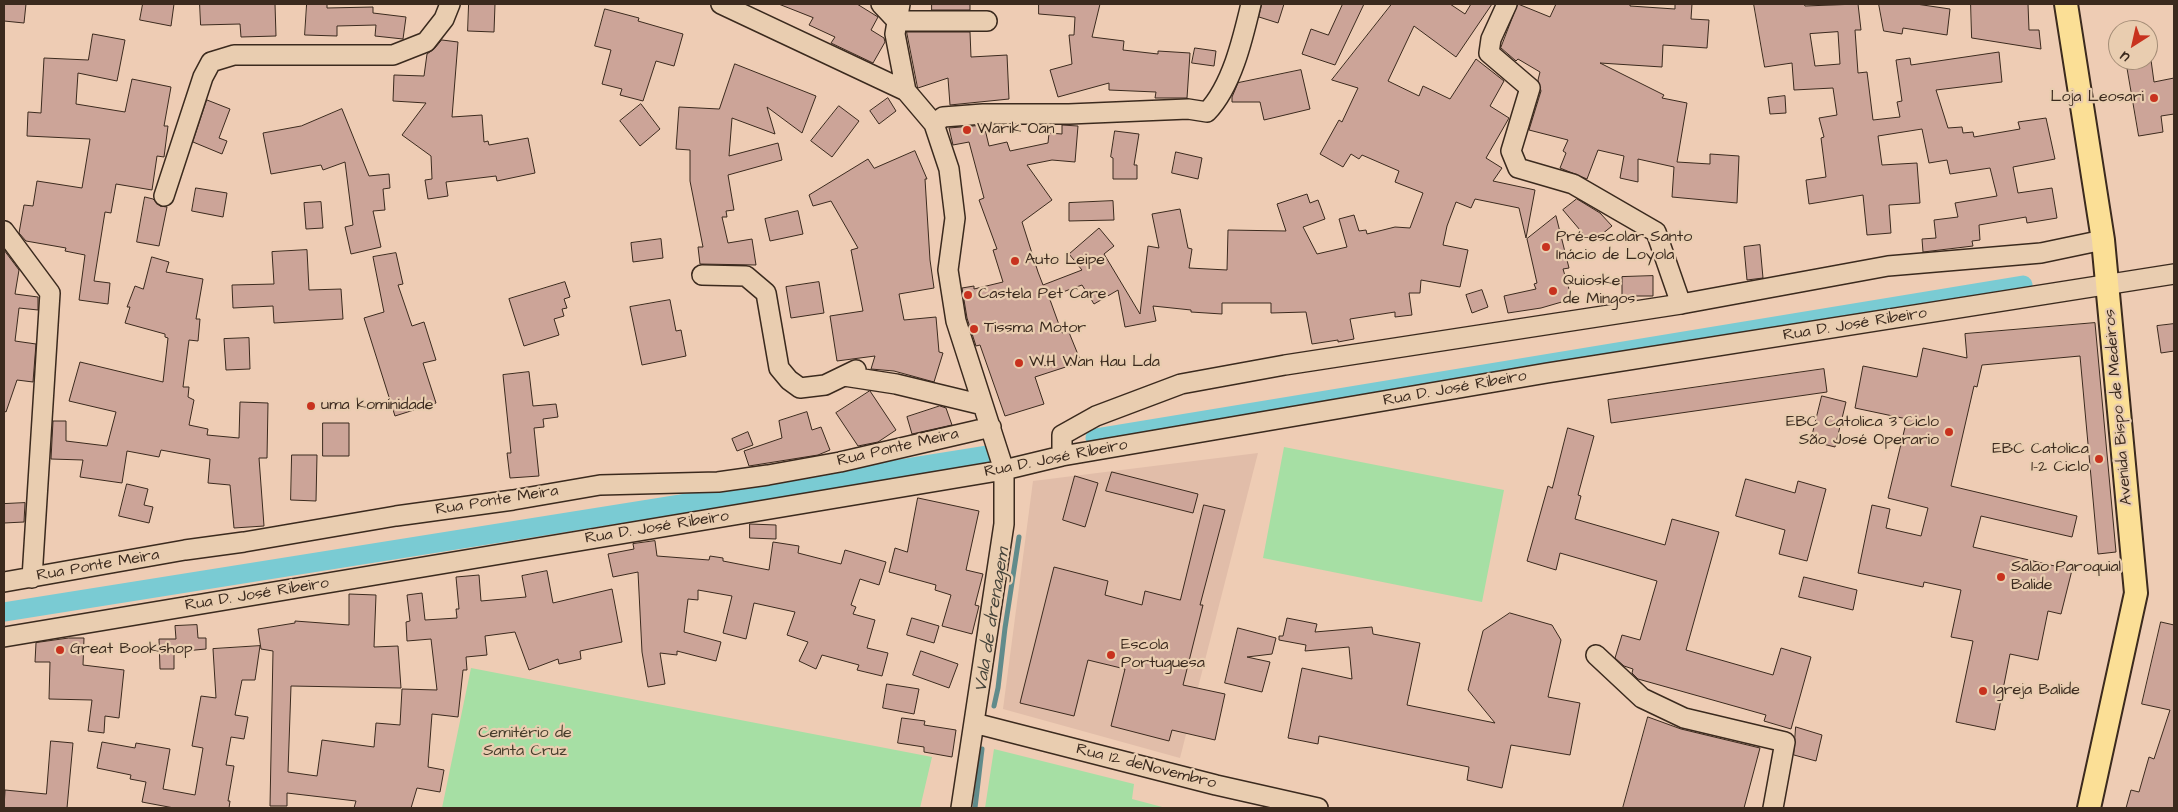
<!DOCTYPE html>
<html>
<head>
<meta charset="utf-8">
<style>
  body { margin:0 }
  #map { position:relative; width:2178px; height:812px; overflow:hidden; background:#eeccb4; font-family:"Architects Daughter",sans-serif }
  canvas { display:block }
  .frame { position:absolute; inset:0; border:5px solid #3b2a1e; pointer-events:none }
  .north { position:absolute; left:2108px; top:20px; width:50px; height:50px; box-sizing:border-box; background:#e9cdb0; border:1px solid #a38c76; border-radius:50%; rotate:215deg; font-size:14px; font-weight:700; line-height:20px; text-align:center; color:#3b2a1e }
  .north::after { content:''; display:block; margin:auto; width:18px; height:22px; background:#c8321e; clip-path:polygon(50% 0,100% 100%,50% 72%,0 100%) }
</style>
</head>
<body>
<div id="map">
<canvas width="2178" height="812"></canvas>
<div class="frame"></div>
<div class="north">U</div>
</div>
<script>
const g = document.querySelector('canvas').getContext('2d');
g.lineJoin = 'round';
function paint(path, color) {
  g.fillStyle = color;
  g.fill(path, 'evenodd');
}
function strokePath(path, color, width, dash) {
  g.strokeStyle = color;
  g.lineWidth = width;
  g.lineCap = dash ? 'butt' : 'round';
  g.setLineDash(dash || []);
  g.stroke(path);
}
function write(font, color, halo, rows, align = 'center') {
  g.font = font + ' "Architects Daughter",sans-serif';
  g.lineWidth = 4.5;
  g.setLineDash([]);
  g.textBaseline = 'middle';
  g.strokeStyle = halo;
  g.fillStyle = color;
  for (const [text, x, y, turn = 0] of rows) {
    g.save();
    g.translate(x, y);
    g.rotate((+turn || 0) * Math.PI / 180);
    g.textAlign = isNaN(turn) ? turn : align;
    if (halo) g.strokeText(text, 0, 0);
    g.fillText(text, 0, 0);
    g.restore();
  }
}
const built = new Path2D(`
  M 1258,453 L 1180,758 L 1003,709 L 1033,481 Z`);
const green = new Path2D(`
  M 1284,447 L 1504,490 L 1482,602 L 1263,558 Z
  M 471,668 L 932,757 L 920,808 L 442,808 Z
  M 994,749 L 1134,784 L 1132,799 L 1166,808 L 985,808 Z`);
const stream = new Path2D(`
  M 994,706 L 998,688 L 1005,628 L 1019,537
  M 975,808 L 982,749`);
const canal = new Path2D(`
  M 1095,438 L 2023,285
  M 4,612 L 988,455`);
const building = new Path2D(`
  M 4,4 L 26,4 L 24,23 L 4,21 Z
  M 143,4 L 174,4 L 171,26 L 140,20 Z
  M 200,4 L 275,4 L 276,36 L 241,37 L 240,24 L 201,25 Z
  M 307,4 L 327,4 L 327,8 L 373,7 L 373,13 L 406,17 L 403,39 L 375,36 L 376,25 L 337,26 L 337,36 L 305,35 Z
  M 469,4 L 495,4 L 494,32 L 468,31 Z
  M 779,4 L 857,4 L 878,17 L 871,30 L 884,38 L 885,42 L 873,63 L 831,43 L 835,37 L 809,25 L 813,18 Z
  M 932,4 L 970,4 L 970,10 L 932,10 Z
  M 1039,4 L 1100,4 L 1092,37 L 1124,41 L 1123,50 L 1158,54 L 1158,51 L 1190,53 L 1187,98 L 1155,98 L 1156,92 L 1109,90 L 1109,83 L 1058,97 L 1050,70 L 1072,64 L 1069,35 L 1074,35 L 1075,17 L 1039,14 Z
  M 1262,4 L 1284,4 L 1278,23 L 1259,17 Z
  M 1343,4 L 1364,4 L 1335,65 L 1302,54 L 1311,29 L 1328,35 Z
  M 1392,4 L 1450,4 L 1465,14 L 1471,4 L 1492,4 L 1456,57 L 1414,26 L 1388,81 L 1419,96 L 1423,86 L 1450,99 L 1476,59 L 1504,81 L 1490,106 L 1509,118 L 1486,158 L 1502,168 L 1493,181 L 1535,190 L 1526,238 L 1519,208 L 1475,199 L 1471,208 L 1456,202 L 1447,226 L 1443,245 L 1468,250 L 1460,287 L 1421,280 L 1420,293 L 1409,293 L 1412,315 L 1395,317 L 1395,312 L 1350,319 L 1354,339 L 1338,342 L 1338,340 L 1312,344 L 1306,312 L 1271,313 L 1271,303 L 1222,303 L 1222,314 L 1191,312 L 1191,310 L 1153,306 L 1156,321 L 1125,327 L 1118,290 L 1094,304 L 1082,285 L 1049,297 L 1062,333 L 1068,330 L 1081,362 L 1035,377 L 1044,404 L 1005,416 L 980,345 L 976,346 L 967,318 L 962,288 L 974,286 L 974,289 L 1003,282 L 993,250 L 997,249 L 979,200 L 984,198 L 969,142 L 953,145 L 949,128 L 984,125 L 989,146 L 1007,142 L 1010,151 L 1048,143 L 1049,133 L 1062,134 L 1062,125 L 1078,126 L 1075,162 L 1052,160 L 1027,165 L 1052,200 L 1022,222 L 1038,272 L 1043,285 L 1082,270 L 1069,254 L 1099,228 L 1114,246 L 1104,254 L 1140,314 L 1148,246 L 1159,248 L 1152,214 L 1180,209 L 1188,248 L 1192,249 L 1189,268 L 1227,270 L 1228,230 L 1286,231 L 1277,204 L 1307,194 L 1310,203 L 1318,200 L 1325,219 L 1303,227 L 1317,254 L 1347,247 L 1339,219 L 1354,215 L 1359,231 L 1366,230 L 1367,234 L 1395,227 L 1410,228 L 1423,193 L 1395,182 L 1399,171 L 1362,155 L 1359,159 L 1351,154 L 1343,167 L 1320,154 L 1339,120 L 1342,122 L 1358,88 L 1332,80 Z
  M 1518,4 L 1550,17 L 1556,4 L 1630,4 L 1630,6 L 1675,9 L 1675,4 L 1692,4 L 1691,19 L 1709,20 L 1707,48 L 1663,45 L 1662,67 L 1600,63 L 1664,95 L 1662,98 L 1687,103 L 1677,162 L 1710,164 L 1710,154 L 1739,156 L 1737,203 L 1672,197 L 1674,167 L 1638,159 L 1638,182 L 1620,178 L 1624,156 L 1598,150 L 1587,179 L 1560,168 L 1566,153 L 1563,151 L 1568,140 L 1529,130 L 1541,91 L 1538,80 L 1540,72 L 1518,59 L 1516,61 L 1501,48 Z
  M 1754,4 L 1804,4 L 1805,6 L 1858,4 L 1861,30 L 1855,30 L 1858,73 L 1867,72 L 1873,120 L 1900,117 L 1897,102 L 1902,101 L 1896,60 L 1910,58 L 1911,65 L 1999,52 L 2002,82 L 1936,90 L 1948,128 L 1962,127 L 1963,133 L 1973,132 L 1974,137 L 2020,129 L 2018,122 L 2046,118 L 2055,159 L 2013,167 L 2018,193 L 2052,188 L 2057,218 L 2027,223 L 2026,217 L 1979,225 L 1980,240 L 1972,241 L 1973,246 L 1923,252 L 1922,239 L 1936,238 L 1934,220 L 1958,217 L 1955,203 L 1997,196 L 1990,168 L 1950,174 L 1947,160 L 1929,163 L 1922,129 L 1878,136 L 1882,165 L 1917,163 L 1920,203 L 1889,205 L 1891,233 L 1867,235 L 1863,195 L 1809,204 L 1806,180 L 1826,177 L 1821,138 L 1824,137 L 1819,118 L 1837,115 L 1833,88 L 1794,90 L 1792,63 L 1765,67 ZM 1838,32 L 1840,64 L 1815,66 L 1810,34 Z
  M 1879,4 L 1916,4 L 1950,9 L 1947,35 L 1903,28 L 1902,34 L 1884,31 Z
  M 1971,4 L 2028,4 L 2029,30 L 2039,30 L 2041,49 L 1972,38 Z
  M 605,9 L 639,18 L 638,21 L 683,34 L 674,66 L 656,61 L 643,101 L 620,95 L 622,89 L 602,84 L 611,50 L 595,46 Z
  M 907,32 L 970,32 L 971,57 L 1007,55 L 1009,99 L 950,105 L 948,78 L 918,88 Z
  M 93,34 L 125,40 L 117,81 L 78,73 L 76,104 L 125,112 L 132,79 L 171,87 L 164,126 L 168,126 L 164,157 L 157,156 L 152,190 L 116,184 L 111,213 L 105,212 L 94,281 L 110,283 L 108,304 L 79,300 L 85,255 L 65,251 L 66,248 L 26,241 L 19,233 L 24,205 L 33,206 L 37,181 L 82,188 L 90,139 L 27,136 L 28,112 L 41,113 L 44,58 L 88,60 Z
  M 442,40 L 458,42 L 452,117 L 482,115 L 484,142 L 488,141 L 489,145 L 528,138 L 535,173 L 497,181 L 496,176 L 446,182 L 448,196 L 428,199 L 425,180 L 432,179 L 431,156 L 402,135 L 426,103 L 393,101 L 394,75 L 424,76 L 427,54 L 434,49 Z
  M 1195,48 L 1216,51 L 1214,66 L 1192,63 Z
  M 2126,60 L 2151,60 L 2154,82 L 2174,78 L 2174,114 L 2161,116 L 2163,132 L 2139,136 Z
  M 735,64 L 816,96 L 802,133 L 767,107 L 775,134 L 732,118 L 729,156 L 778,143 L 782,160 L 728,175 L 734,210 L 726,211 L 727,217 L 722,217 L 728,243 L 752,239 L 756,265 L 700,264 L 698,247 L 703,247 L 690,181 L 690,150 L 676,149 L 679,107 L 719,109 Z
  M 1301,70 L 1310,109 L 1264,120 L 1260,102 L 1232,102 L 1232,97 L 1238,83 Z
  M 1785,96 L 1786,113 L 1770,114 L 1768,98 Z
  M 888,98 L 896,111 L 879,124 L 870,111 Z
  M 207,100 L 230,109 L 219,138 L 227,141 L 222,154 L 193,142 Z
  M 641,104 L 660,129 L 640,146 L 620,121 Z
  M 839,106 L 859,121 L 832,157 L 811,141 Z
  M 342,109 L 369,176 L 389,174 L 390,188 L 383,189 L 385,210 L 373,211 L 381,247 L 351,254 L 345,227 L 353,225 L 345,162 L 323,170 L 321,165 L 271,174 L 263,133 L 301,126 Z
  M 1115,131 L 1139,134 L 1134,165 L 1137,165 L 1137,179 L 1113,179 L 1113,158 L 1111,157 Z
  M 915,151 L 927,179 L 925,179 L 930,260 L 934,288 L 899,294 L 904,320 L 936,317 L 939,352 L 943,353 L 934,382 L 894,371 L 871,369 L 875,356 L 837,361 L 830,316 L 863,311 L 851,250 L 858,248 L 831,201 L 813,206 L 809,195 L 868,159 L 874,168 Z
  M 1176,152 L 1202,158 L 1198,179 L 1172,173 Z
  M 196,188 L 227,193 L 223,217 L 192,211 Z
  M 145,197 L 153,199 L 160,206 L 167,207 L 159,246 L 137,242 Z
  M 1577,199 L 1600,213 L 1612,226 L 1591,243 L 1563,210 Z
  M 1113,201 L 1114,220 L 1069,221 L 1069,203 Z
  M 321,202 L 323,228 L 306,229 L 304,203 Z
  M 798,211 L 803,234 L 770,241 L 765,219 Z
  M 1556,216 L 1569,268 L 1563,269 L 1572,299 L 1541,308 L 1508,313 L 1504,296 L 1536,289 L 1534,284 L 1537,283 L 1527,239 Z
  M 661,239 L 663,258 L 633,262 L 631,243 Z
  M 1760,245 L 1763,278 L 1747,280 L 1744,247 Z
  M 4,250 L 19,270 L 15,294 L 38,297 L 38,310 L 19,308 L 15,341 L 36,344 L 33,382 L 17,380 L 6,412 L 4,411 Z
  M 307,250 L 309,290 L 341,289 L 343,319 L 274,323 L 273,306 L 233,308 L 232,285 L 274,284 L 272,252 Z
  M 396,253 L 403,284 L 398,285 L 412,326 L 424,322 L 436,360 L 423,363 L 436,403 L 395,416 L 364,318 L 384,312 L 373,257 Z
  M 152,257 L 169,262 L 166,272 L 203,279 L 196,319 L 200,319 L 198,341 L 189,340 L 183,387 L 189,387 L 188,397 L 194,400 L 189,425 L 208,429 L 207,435 L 239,438 L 240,402 L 268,403 L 267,458 L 259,458 L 264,526 L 234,528 L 230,485 L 208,483 L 210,459 L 161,450 L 159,457 L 127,451 L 122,483 L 80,477 L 83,460 L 51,459 L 53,421 L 66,421 L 66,441 L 107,446 L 116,412 L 69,401 L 80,362 L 163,382 L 168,338 L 165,337 L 165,334 L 125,323 L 130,307 L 127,307 L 135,286 L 143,289 Z
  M 1653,276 L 1653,296 L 1622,296 L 1622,277 Z
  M 565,282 L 570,297 L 564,299 L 567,308 L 562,309 L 564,316 L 554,319 L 559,335 L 524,346 L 509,299 Z
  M 819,282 L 824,313 L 791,318 L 786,287 Z
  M 1482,290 L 1488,307 L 1472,313 L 1466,295 Z
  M 670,300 L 676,331 L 681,330 L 686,356 L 642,365 L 630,307 Z
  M 2095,323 L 2116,552 L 2098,554 L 2080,356 L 1982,365 L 1977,387 L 1974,386 L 1951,486 L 2077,516 L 2072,537 L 1981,516 L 1973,547 L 2072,570 L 2061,614 L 2048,611 L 2038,660 L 2010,654 L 1995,730 L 1956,722 L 1973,641 L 1951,637 L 1961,590 L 1924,582 L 1923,587 L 1858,573 L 1872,505 L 1890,509 L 1886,528 L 1921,536 L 1928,508 L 1888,498 L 1907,419 L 1855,408 L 1863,366 L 1917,377 L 1923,348 L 1967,358 L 1965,334 Z
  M 2174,324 L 2174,351 L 2161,353 L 2157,326 Z
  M 249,338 L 250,369 L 226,370 L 224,339 Z
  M 1824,369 L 1827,392 L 1611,423 L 1608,400 Z
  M 529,372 L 533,406 L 556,404 L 558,417 L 543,419 L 544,427 L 534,428 L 539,476 L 510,478 L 507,453 L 511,453 L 503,375 Z
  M 870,391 L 896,430 L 878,442 L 858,446 L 836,413 Z
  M 1822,396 L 1846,402 L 1835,447 L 1811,441 Z
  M 940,406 L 946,408 L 952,425 L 912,434 L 907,417 Z
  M 807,412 L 812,430 L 821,427 L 830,450 L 818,455 L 749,466 L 744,451 L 782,438 L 779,421 Z
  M 323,423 L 349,423 L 349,456 L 323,456 Z
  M 1568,428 L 1594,436 L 1578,495 L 1581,496 L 1575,519 L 1665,545 L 1672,519 L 1719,532 L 1686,650 L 1773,675 L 1781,648 L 1811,657 L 1791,729 L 1764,721 L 1766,715 L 1638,679 L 1632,673 L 1633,669 L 1624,666 L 1615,658 L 1622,635 L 1640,640 L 1657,581 L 1560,553 L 1556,570 L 1527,561 L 1548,486 L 1552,488 Z
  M 748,432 L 753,445 L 737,451 L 732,439 Z
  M 292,455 L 317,455 L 316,501 L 291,500 Z
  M 1112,472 L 1198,494 L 1193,513 L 1106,491 Z
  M 1075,476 L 1098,483 L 1085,527 L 1063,520 Z
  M 1746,479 L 1795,493 L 1798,481 L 1826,489 L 1807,561 L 1779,554 L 1785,530 L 1736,516 Z
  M 127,484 L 148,489 L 144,505 L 153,507 L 149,523 L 119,516 Z
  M 918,498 L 979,511 L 966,570 L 983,574 L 975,605 L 979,606 L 972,634 L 942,626 L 951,595 L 935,590 L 936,585 L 889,572 L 895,548 L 907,552 Z
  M 25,503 L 24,522 L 4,523 L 4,504 Z
  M 1204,505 L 1225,510 L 1200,605 L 1203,605 L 1183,685 L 1225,694 L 1215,740 L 1172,730 L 1169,741 L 1111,726 L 1125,669 L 1088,660 L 1074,716 L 1020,703 L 1054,567 L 1108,581 L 1105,595 L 1142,605 L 1145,591 L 1180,600 Z
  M 750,524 L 776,525 L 776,539 L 750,538 Z
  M 655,541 L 657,556 L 709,560 L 710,556 L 723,558 L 723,561 L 769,570 L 773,542 L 799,546 L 798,553 L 841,564 L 845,550 L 886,562 L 879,585 L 860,579 L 851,605 L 856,607 L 853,614 L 875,620 L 867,648 L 888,653 L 882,676 L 857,670 L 859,665 L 822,655 L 816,669 L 799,661 L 808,642 L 787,635 L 795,612 L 754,603 L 746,639 L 723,633 L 732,596 L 698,590 L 698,600 L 688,599 L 684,632 L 721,642 L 716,661 L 677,651 L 677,655 L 660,653 L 665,684 L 648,687 L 642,652 L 638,572 L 613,577 L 608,554 L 634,549 L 633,544 Z
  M 547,571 L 553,603 L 612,589 L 622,642 L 580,651 L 581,659 L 559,664 L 558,659 L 529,670 L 515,632 L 485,636 L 487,655 L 466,657 L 467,670 L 463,670 L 458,717 L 432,714 L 428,767 L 444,770 L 440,792 L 417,788 L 411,808 L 354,808 L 356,801 L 287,793 L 287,806 L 270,806 L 273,651 L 261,649 L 258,629 L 295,623 L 295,621 L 349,625 L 349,594 L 376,595 L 374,647 L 398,646 L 401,688 L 291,686 L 288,772 L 317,776 L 322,740 L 374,747 L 376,723 L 400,725 L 402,689 L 437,690 L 431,639 L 407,641 L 406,622 L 410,621 L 407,595 L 422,593 L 425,620 L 457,618 L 456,609 L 459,609 L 456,577 L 479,575 L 481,601 L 526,597 L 522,576 Z
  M 1804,577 L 1857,590 L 1853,610 L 1799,597 Z
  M 1510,613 L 1552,625 L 1561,640 L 1548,697 L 1580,703 L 1570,755 L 1511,745 L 1502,788 L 1467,780 L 1469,767 L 1319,736 L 1318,744 L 1288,738 L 1302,668 L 1352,679 L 1349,647 L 1305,651 L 1306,645 L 1279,640 L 1279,636 L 1283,636 L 1287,618 L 1317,624 L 1315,632 L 1372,627 L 1373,634 L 1420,643 L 1407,705 L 1495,723 L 1468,690 L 1483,631 Z
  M 912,618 L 939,626 L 934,643 L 907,635 Z
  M 2161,622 L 2174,625 L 2174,808 L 2126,808 L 2131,790 L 2139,792 L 2149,757 L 2154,759 L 2170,710 L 2142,704 Z
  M 197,625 L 198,638 L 206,638 L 206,649 L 174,652 L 174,669 L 160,669 L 159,639 L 176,639 L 175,626 Z
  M 1238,628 L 1276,638 L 1272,654 L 1247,657 L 1270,662 L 1262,692 L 1225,683 Z
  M 69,638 L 84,638 L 83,665 L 124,670 L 119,718 L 105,716 L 104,733 L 88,731 L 92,700 L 49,699 L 50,662 L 35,662 L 36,643 Z
  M 260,646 L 255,680 L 242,680 L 235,715 L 248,717 L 244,739 L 231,737 L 226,765 L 234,766 L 228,801 L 230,801 L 229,808 L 174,808 L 142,802 L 146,782 L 130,779 L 131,775 L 97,768 L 102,742 L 135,748 L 136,743 L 170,749 L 163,789 L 195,795 L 203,748 L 192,746 L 201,696 L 216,698 L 213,649 Z
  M 921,651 L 958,664 L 949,688 L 913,675 Z
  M 887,684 L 919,689 L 914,714 L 883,708 Z
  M 1648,717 L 1681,729 L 1760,748 L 1744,808 L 1623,808 Z
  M 902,718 L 925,721 L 924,725 L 956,730 L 952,757 L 924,752 L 924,747 L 898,743 Z
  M 1796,727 L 1822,735 L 1816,761 L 1794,755 Z
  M 51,741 L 73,743 L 67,808 L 4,808 L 5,790 L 46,794 Z`);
const minor = new Path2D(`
  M 721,4 L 906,91
  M 881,4 L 897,21 L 987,21
  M 900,4 L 895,34 L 906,91 L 934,124 L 949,169 L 955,218 L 948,270 L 956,321 L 1004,470 L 1004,524 L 961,808
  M 1507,4 L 1491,39 L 1489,53 L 1530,88 L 1511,151 L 1518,168 L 1573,184 L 1656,232 L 1681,304
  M 934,124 L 943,117 L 983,114 L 1069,114 L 1188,109 L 1207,112 C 1232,86 1243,38 1251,4
  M 164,196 L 203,77 L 211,62 L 234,55 L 393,55 L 426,42 L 444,19 L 450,4
  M 4,231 L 50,293 L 32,578
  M 702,275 L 746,276 L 766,293 L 779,368 L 789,380 L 800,388 L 825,385 L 856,370
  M 844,376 L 896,384 L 983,405
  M 1062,456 L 1062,435 L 1096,416 L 1181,384 L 1285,365 L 1681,304 L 1888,266 L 2041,253 L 2103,240
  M 4,582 L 185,550 L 244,542 L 396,516 L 513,500 L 600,485 L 718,482 L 768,475 L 840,462 L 991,427
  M 4,637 L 1004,470 L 1062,456 L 1547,373 L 2174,274
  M 1596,655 L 1642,698 L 1684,718 L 1785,742 L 1773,808
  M 974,723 L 1216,785 L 1318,808`);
const major = new Path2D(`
  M 2066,4 L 2103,240 L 2136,593 L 2089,808`);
const markers = [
  [2154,98,5,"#c8321e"],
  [967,130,5,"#c8321e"],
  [1546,247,5,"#c8321e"],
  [1015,261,5,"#c8321e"],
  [1553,291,5,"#c8321e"],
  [968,295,5,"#c8321e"],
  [974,329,5,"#c8321e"],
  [1019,363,5,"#c8321e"],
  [311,406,5,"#c8321e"],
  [1949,432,5,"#c8321e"],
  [2099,459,5,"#c8321e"],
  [2001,577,5,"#c8321e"],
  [60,650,5,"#c8321e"],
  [1111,655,5,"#c8321e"],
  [1983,691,5,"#c8321e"]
];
const poiNames = [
  ["Loja Leosari",2144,98,"right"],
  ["Warik Oan",977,130],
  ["Pré-escolar Santo",1556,238],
  ["Inácio de Loyola",1556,256],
  ["Auto Leipe",1025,261],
  ["Quioske",1563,282],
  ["de Mingos",1563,300],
  ["Castela Pet Care",978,295],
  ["Tissma Motor",984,329],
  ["W.H Wan Hau Lda",1029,363],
  ["uma kominidade",321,406],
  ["EBC Catolica 3 Ciclo",1939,423,"right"],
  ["São José Operario",1939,441,"right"],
  ["EBC Catolica",2089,450,"right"],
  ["1-2 Ciclo",2089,468,"right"],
  ["Salao Paroquial",2011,568],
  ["Balide",2011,586],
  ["Escola",1121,646],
  ["Portuguesa",1121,664],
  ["Great Bookshop",70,650],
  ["Igreja Balide",1993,691]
];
const streetNames = [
  ["Rua D. José Ribeiro",1855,325,-9],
  ["Rua D. José Ribeiro",1455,389,-10],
  ["Avenida Bispo de Medeiros",2119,407,-95],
  ["Rua Ponte Meira",898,448,-13],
  ["Rua D. José Ribeiro",1056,459,-11],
  ["Rua Ponte Meira",497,501,-9],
  ["Rua D. José Ribeiro",657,528,-9],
  ["Rua Ponte Meira",98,566,-10],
  ["Rua D. José Ribeiro",257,595,-9],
  ["Rua 12 deNovembro",1146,767,14]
];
const parkNames = [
  ["Cemitério de",525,734],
  ["Santa Cruz",525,752]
];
const waterNames = [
  ["Vala de drenagem",993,620,-81]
];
paint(built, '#e1bda9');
paint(green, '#a6dfa4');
strokePath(stream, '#618b8b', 5);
strokePath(canal, '#7acbd3', 19);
paint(building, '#cca498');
strokePath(building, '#3b2a1e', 1);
strokePath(minor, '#3b2a1e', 22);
strokePath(major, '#3b2a1e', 26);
strokePath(minor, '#e9cdb0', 19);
strokePath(major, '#fbdf96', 22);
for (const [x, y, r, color] of markers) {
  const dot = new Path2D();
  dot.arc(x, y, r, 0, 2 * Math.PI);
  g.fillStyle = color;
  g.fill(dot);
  strokePath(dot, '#e9cdb0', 2);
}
write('16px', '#3b2a1e', '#e9cdb0', poiNames, 'left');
write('16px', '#3b2a1e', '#e9cdb0', streetNames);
write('16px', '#463c2b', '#e9cdb0', parkNames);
write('italic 18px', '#444239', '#e9cdb0', waterNames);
</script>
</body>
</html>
